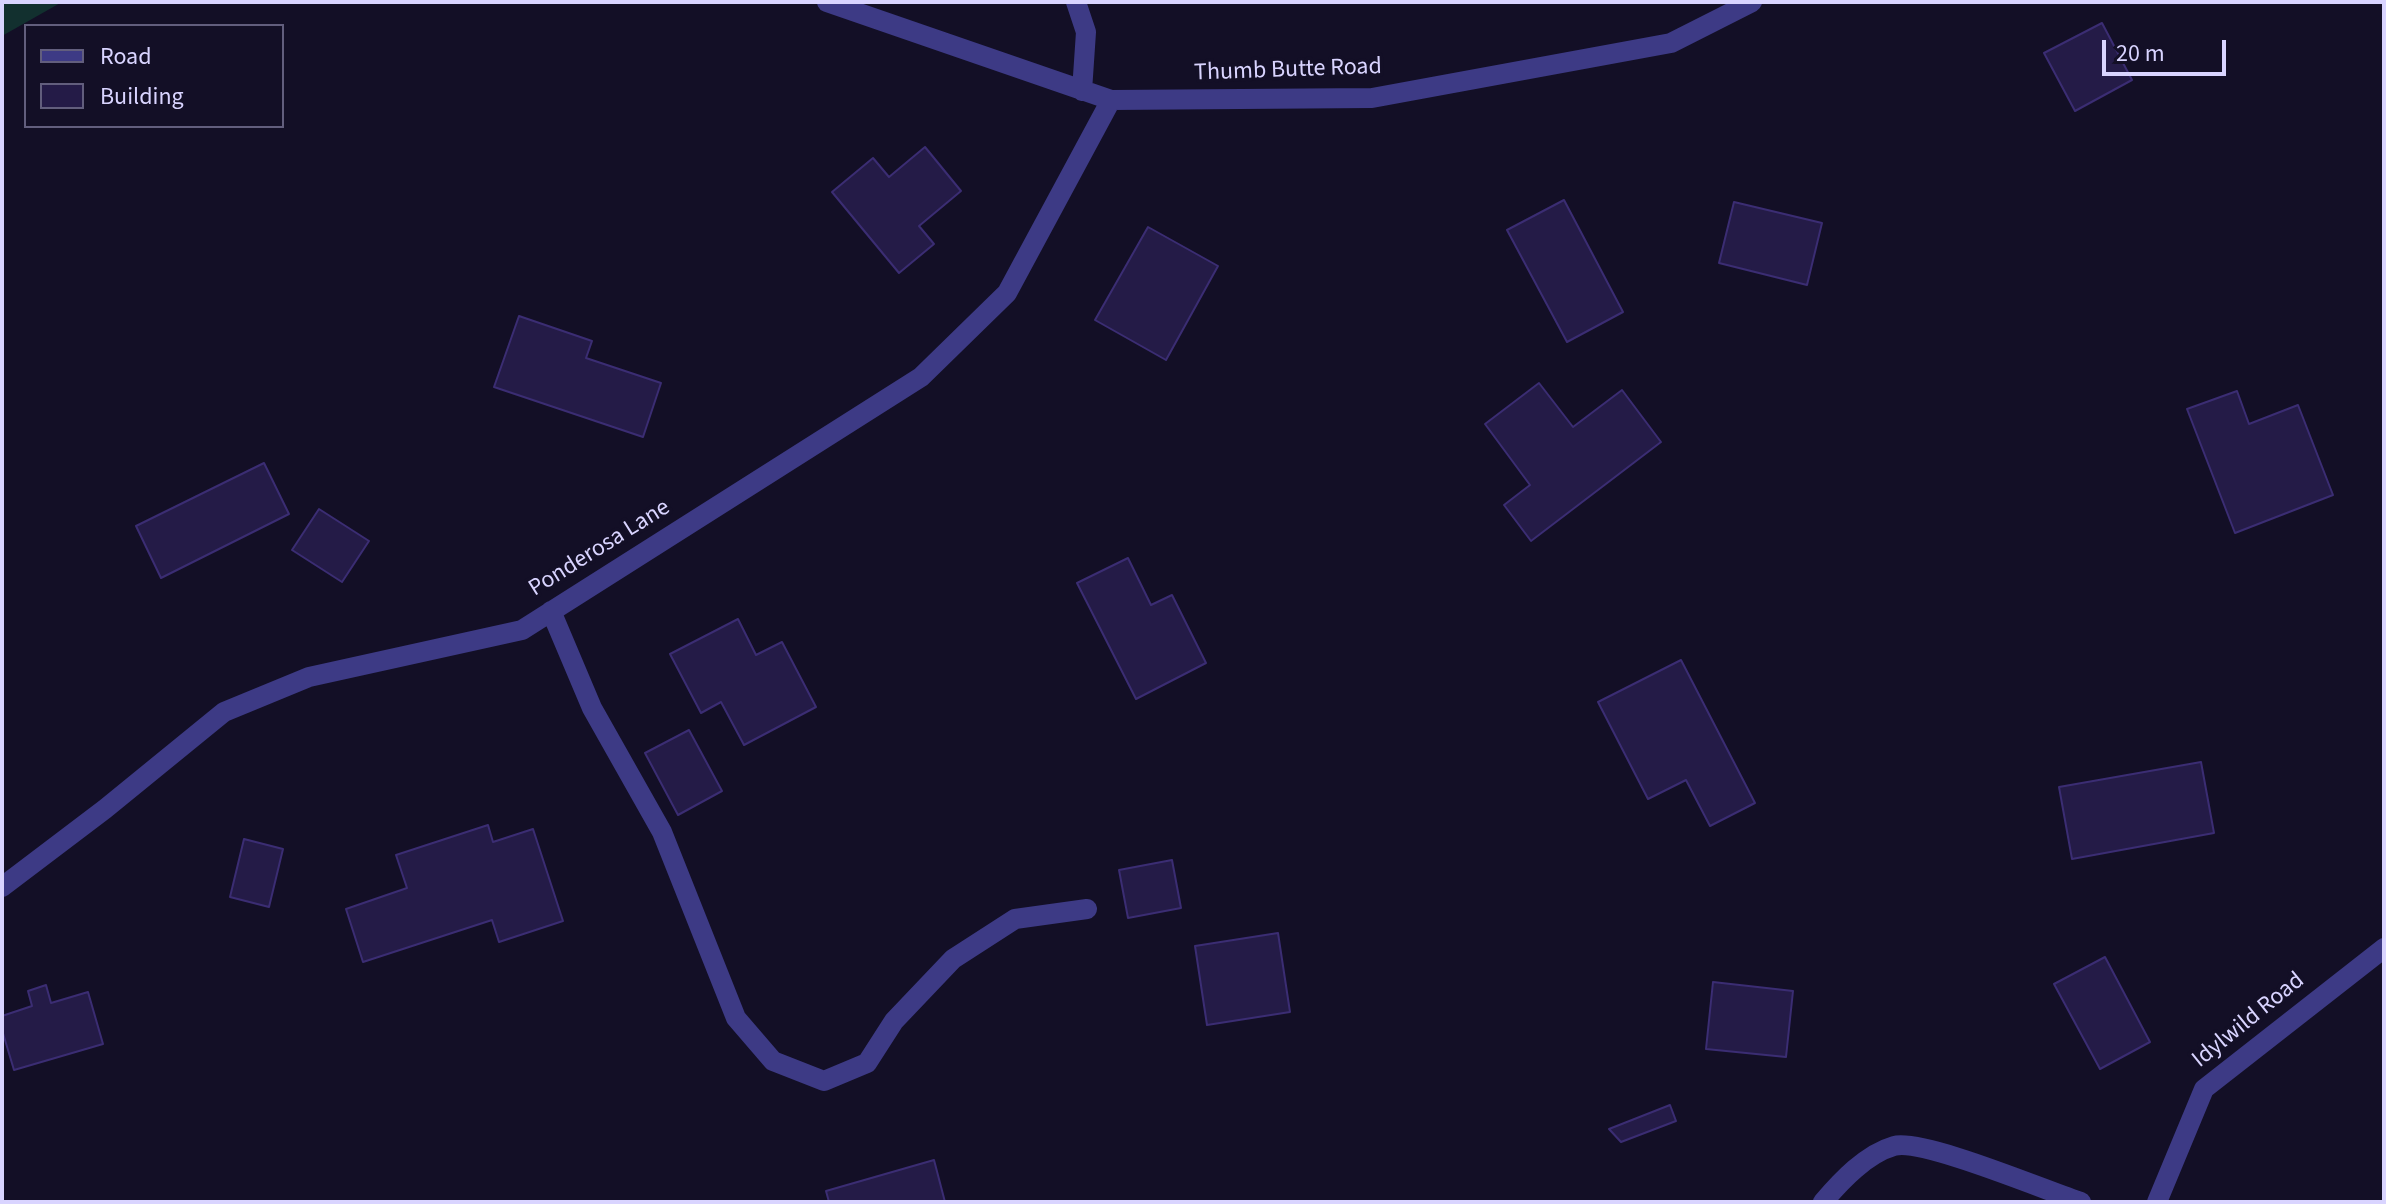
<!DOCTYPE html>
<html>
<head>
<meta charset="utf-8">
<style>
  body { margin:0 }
  #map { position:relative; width:2386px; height:1204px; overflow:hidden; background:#130f26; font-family:"Source Sans 3",sans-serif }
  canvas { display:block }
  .frame { position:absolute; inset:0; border:4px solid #d9d4ff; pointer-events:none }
  .legend { position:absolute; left:24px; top:24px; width:260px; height:104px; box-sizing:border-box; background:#130f26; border:2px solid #625e7d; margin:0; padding:10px 14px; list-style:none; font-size:24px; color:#d9d4ff }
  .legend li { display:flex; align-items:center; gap:16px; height:40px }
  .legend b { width:40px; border:2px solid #625e7d }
  .scale { position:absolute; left:2102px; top:40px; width:124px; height:36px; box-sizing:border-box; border:4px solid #d9d4ff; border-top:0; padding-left:10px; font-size:24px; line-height:28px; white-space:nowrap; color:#d9d4ff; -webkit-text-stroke:6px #130f26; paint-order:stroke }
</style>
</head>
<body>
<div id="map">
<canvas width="2386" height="1204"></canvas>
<div class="frame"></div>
<ul class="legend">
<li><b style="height:10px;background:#3d3a85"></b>Road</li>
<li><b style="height:22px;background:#241b47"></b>Building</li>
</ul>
<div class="scale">20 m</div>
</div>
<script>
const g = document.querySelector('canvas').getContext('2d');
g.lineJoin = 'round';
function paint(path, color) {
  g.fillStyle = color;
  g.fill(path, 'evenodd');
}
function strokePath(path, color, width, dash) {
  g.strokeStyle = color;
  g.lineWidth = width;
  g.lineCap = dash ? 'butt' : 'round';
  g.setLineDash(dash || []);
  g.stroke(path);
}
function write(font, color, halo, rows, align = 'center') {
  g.font = font + ' "Source Sans 3",sans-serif';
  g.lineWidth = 7;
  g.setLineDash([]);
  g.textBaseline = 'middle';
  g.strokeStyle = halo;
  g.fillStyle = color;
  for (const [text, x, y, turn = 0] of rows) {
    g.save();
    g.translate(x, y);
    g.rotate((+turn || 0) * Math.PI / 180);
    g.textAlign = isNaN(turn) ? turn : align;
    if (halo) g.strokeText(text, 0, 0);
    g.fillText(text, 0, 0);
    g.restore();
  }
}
const green = new Path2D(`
  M 2,2 L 62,2 L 2,36 Z`);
const building = new Path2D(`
  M 2102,23 L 2132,80 L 2075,111 L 2044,53 Z
  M 925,147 L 961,191 L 919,226 L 934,244 L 899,273 L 832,192 L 873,158 L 889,177 Z
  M 1564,200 L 1623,312 L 1567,342 L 1507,230 Z
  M 1734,202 L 1822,223 L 1807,285 L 1719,263 Z
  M 1148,227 L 1218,266 L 1166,360 L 1095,320 Z
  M 519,316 L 592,341 L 586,358 L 661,383 L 643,437 L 494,387 Z
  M 1539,383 L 1573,427 L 1622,390 L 1661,442 L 1531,541 L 1504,505 L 1530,485 L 1485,424 Z
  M 2237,391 L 2249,424 L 2298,405 L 2333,495 L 2235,533 L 2187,409 Z
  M 264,463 L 289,514 L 161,578 L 136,526 Z
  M 319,509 L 369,541 L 342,582 L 292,550 Z
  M 1128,558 L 1151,605 L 1172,595 L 1206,663 L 1136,699 L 1077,583 Z
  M 738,619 L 756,655 L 782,642 L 816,707 L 744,745 L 721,702 L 701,713 L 670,654 Z
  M 1681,660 L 1755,803 L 1710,826 L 1686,780 L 1648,799 L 1598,702 Z
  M 689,730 L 722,791 L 678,815 L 645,753 Z
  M 2201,762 L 2214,833 L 2072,859 L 2059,787 Z
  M 488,825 L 493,842 L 533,829 L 563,921 L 499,942 L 492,920 L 363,962 L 346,909 L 407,888 L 396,855 Z
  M 244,839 L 283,849 L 269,907 L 230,897 Z
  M 1172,860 L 1181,908 L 1128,918 L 1119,870 Z
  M 1278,933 L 1290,1012 L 1207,1025 L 1195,946 Z
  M 2105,957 L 2150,1042 L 2100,1069 L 2054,984 Z
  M 1713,982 L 1793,991 L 1786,1057 L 1706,1049 Z
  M 46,985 L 51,1003 L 88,992 L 103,1044 L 14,1070 L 2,1030 L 2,1016 L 32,1006 L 28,991 Z
  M 1670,1105 L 1676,1121 L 1621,1142 L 1609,1129 Z
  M 934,1160 L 945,1202 L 829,1202 L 826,1191 Z`);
const minor = new Path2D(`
  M 827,2 L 1111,100 L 1372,98 L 1671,43 L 1752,2
  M 1076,2 L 1086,32 L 1082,91
  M 551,611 L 592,708 L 662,832 L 736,1018 L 773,1061 L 824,1081 L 867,1063 L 894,1021 L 953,959 L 1015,919 L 1087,909
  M 2,887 L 105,809 L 224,712 L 309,677 L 522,630 L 921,377 L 1007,293 L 1111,100
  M 1823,1202 C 1841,1181 1866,1154 1894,1146 C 1922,1138 2047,1191 2081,1202
  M 2157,1202 L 2204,1089 L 2384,948`);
const streetNames = [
  ["Thumb Butte Road",1288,71,-2],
  ["Ponderosa Lane",600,549,-32],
  ["Idylwild Road",2249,1021,-39]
];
paint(green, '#12302f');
paint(building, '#241b47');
strokePath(building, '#3b2d73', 2);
strokePath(minor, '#3d3a85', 20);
write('24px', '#d9d4ff', '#130f26', streetNames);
</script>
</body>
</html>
